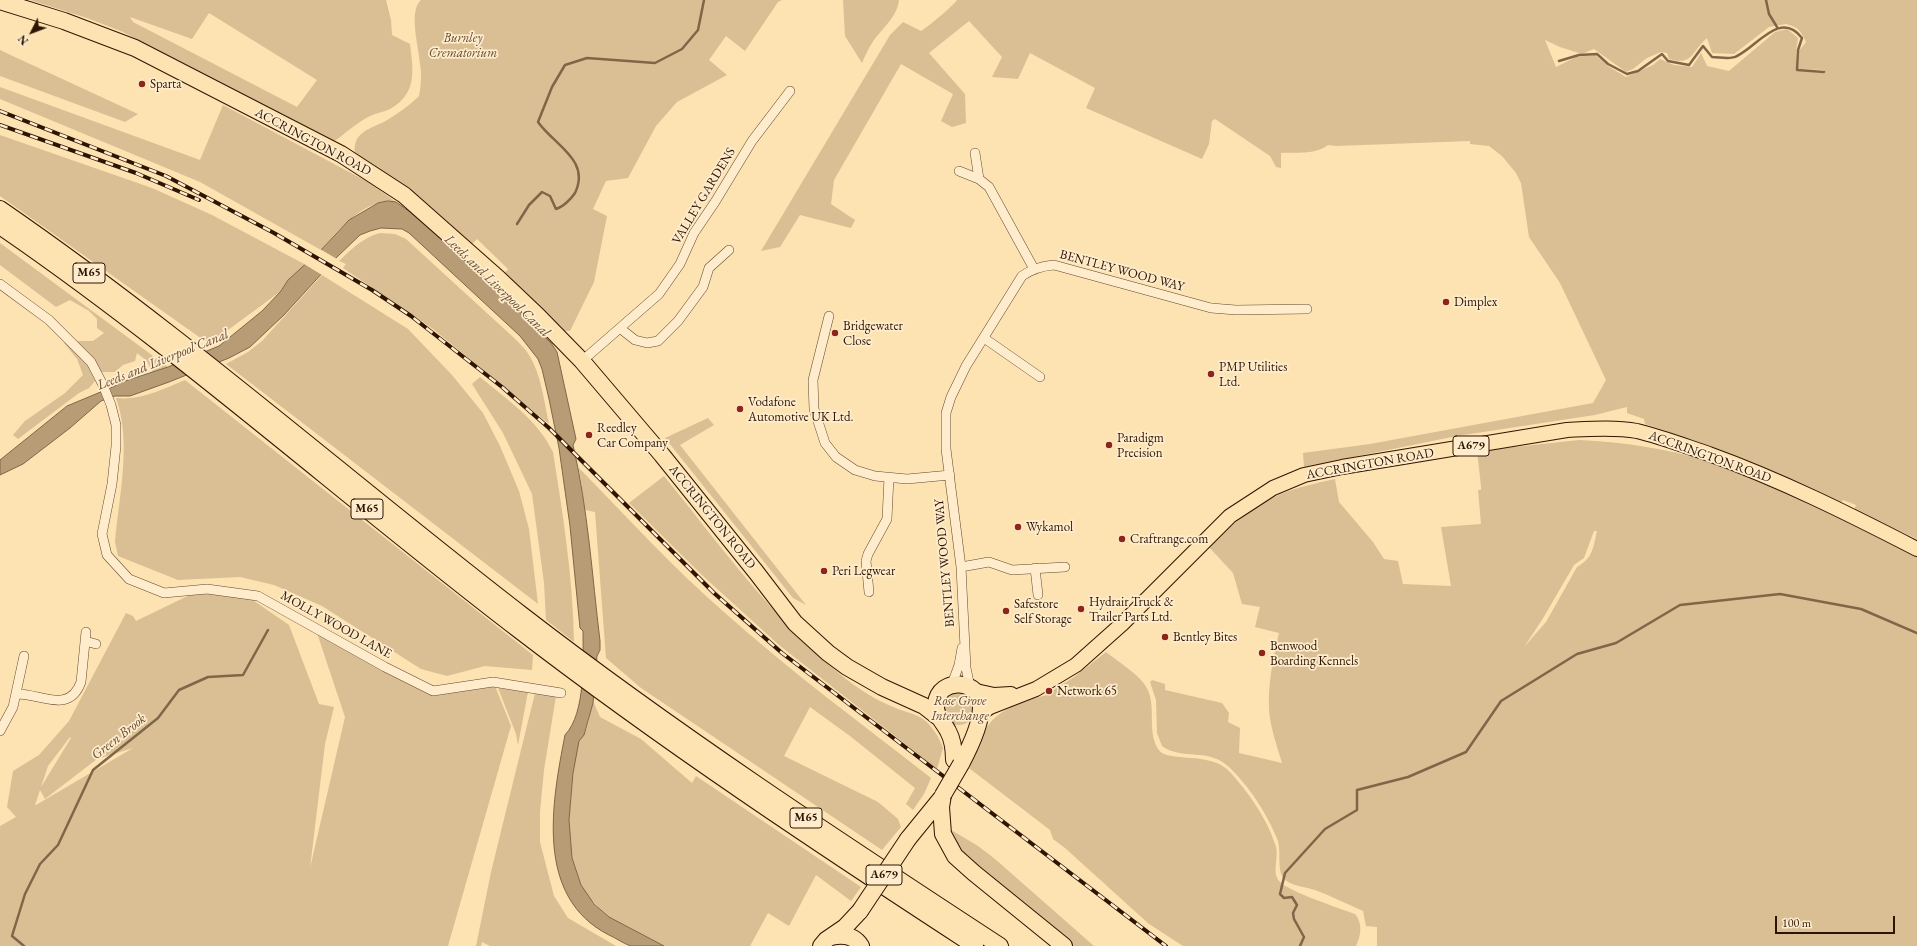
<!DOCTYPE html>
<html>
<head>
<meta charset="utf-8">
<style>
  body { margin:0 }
  #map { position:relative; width:1917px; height:946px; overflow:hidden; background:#fde2b2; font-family:"EB Garamond",serif }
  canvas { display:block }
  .north { position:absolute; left:12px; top:12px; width:40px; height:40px; -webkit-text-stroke:3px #feeccd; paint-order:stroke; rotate:228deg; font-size:11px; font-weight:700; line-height:16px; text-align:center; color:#2e1502 }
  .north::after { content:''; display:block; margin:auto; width:14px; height:18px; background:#2e1502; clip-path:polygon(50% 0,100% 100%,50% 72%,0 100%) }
  .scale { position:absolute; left:1775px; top:916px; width:120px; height:18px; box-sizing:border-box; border:2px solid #2e1502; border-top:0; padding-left:5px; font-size:12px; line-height:14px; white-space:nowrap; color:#2e1502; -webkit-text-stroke:3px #feeccd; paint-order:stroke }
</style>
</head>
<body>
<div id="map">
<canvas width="1917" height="946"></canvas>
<div class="north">N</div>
<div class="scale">100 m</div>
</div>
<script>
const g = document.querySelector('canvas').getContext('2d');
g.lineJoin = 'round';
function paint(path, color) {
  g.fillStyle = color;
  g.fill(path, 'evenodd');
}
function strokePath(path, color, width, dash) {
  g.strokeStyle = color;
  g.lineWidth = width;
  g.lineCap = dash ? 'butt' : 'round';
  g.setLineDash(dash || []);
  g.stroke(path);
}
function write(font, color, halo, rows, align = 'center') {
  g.font = font + ' "EB Garamond",serif';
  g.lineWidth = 3.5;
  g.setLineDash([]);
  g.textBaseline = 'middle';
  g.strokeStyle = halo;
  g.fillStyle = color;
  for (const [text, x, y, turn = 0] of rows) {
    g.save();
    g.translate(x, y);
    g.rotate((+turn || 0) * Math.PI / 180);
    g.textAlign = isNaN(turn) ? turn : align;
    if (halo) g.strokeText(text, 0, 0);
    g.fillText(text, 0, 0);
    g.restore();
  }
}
const green = new Path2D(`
  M 30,0 L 386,0 L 391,20 L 392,35 L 410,44 C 413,70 418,93 390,109 C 384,112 376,113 370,116 C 356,123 345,134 332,143 L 123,32 L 87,18 ZM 209,13 L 317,80 L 297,107 L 133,22 L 130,17 L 192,39 Z
  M 421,0 L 782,0 L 778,2 L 745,51 L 726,36 L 709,60 L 727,75 L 677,102 L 656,126 L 628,178 L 606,181 L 593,209 L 607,216 L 594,282 L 570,331 L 559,331 L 502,276 L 508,269 L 477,239 L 469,247 L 356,160 C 349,130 371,130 389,119 C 400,112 410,105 419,96 C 421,86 422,74 420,64 C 419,48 408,11 421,0 Z
  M 843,0 L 899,0 C 897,18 881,29 872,43 C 868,49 865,56 862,63 L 845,36 Z
  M 957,0 L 1917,0 L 1917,539 L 1854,510 L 1856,505 L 1843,500 L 1841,503 C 1777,473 1712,446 1645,424 L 1644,419 L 1627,413 L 1627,407 L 1595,415 L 1457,436 L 1304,467 L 1303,453 L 1370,444 L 1593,403 L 1606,380 L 1560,283 L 1529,237 L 1521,183 L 1516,173 L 1502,156 L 1489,146 L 1470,144 L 1470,141 L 1336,146 L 1328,145 C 1315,155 1297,152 1281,153 L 1281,168 L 1276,167 L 1270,156 L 1215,119 L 1212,121 L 1209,144 L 1202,159 L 1086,108 L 1095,88 L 1030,53 L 1018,79 L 992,77 L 1002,57 L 969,21 L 929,53 L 965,94 L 966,123 L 952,127 L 941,121 L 953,94 L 901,64 L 834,180 L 831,204 L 855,220 L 851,228 L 800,215 L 780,247 L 761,251 L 890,35 L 903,22 L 921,31 C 929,26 952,7 957,0 ZM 1786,24 C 1798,27 1801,31 1806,42 L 1798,52 L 1798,69 L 1824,70 L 1824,73 L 1796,71 L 1796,51 L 1798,38 L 1787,29 L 1775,32 L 1729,71 L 1707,66 L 1701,53 L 1692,67 L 1674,65 L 1660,59 L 1653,65 L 1626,77 L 1608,66 L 1595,55 L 1576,57 L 1556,67 L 1545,40 L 1560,47 L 1582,54 L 1594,49 L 1626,72 L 1633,69 L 1647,58 L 1661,52 L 1667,53 L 1669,59 C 1693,66 1691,52 1707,38 L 1712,53 L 1734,54 L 1769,27 Z
  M 0,50 L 17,58 L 138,114 L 125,122 L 0,76 Z
  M 0,87 L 200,160 L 223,105 L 368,182 L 396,202 C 366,197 339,229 321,250 L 200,182 L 0,99 Z
  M 0,135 L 152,188 L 212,215 L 306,265 L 288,280 L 281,291 L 209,344 L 0,196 Z
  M 380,233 L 395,234 L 406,239 L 512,336 C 518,342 525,348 529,355 C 541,374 544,401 549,424 L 433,329 L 343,268 L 346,264 L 339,261 C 353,248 362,238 380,233 Z
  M 0,243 L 168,367 L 152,372 L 147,361 L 137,353 L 135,361 L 123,365 L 115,372 L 101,372 L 77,341 L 93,341 L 104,333 L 97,328 L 97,319 L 89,311 L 70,300 L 56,307 L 0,265 Z
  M 322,275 L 408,329 L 452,375 L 483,413 L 500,446 L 519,491 L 529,529 L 538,604 L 226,364 L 248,352 L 262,341 Z
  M 67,341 L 87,365 L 95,381 L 89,388 L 79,393 L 18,439 L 13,435 L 25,421 L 65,393 L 83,375 L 77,359 L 64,343 Z
  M 480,377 C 506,399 538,420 553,452 C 563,515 573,578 574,642 L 546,620 L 544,583 L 532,494 L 503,433 L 472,384 Z
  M 185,380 L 533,655 L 532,670 L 485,666 L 447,676 L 421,669 L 322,606 L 274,585 L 240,577 L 178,580 L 118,556 L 115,542 C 119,496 132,442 116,398 C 139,401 164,389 185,380 Z
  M 708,418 L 714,425 L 680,445 L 806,605 L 793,598 L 665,438 Z
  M 1579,440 C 1622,442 1665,448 1707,461 C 1735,469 1762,482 1789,494 C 1832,514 1874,535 1917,557 L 1917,946 L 1377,946 L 1377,927 L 1366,926 L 1363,911 C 1347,904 1331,896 1315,890 C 1306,887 1291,886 1284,879 C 1277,872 1281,852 1278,841 C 1268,815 1249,786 1229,767 C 1208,747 1183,761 1162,746 L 1157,733 L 1156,700 L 1150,682 L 1152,680 L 1165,684 L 1165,690 L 1222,703 L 1229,713 L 1228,722 L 1240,728 L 1239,753 L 1282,763 C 1277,746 1270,727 1269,709 C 1268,684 1273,657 1279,633 L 1255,627 L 1260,607 L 1242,604 L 1233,573 L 1208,546 C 1230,526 1254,506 1281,494 C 1298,487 1317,483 1335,479 L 1339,502 L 1373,542 L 1384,559 L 1398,561 L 1403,584 L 1451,586 L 1441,527 L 1481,524 L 1478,490 L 1481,490 L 1481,486 L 1477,451 ZM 1594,531 L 1597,531 C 1593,548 1593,558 1577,567 L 1546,622 L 1524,647 L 1542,620 L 1574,565 L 1584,558 Z
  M 579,468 C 627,517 673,568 725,613 C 791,672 862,724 931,778 L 924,794 L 913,810 L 906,804 L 915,788 L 850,736 L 810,707 L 784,756 L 878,802 L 898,819 L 901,827 L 882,850 L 641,688 L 606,658 L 595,512 L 585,510 Z
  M 664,476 C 720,545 772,618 841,675 C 858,689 877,701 898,709 C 906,712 916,714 923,719 C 933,727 939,737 943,748 L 937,769 L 779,645 L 703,576 L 629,503 Z
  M 200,590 L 244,594 L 289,625 L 319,704 L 334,707 L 325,744 L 310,868 L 345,717 L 317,633 L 440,694 L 495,686 L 511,726 L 448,946 L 0,946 L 0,826 L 16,817 L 7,807 L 13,771 L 39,755 L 69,721 L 126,613 L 133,616 L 136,621 ZM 70,737 L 71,738 L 41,787 L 48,766 ZM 133,748 L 36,805 L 35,805 L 40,790 L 45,799 L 97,759 Z
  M 1106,652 C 1117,661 1137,673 1145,685 C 1158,704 1146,729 1158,749 C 1167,764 1210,750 1230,772 C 1249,793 1268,820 1276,847 C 1279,858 1271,873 1280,882 C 1288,891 1341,909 1355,914 C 1363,923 1361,936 1356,946 L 1183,946 L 1149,924 L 1065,848 L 1053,839 L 1050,830 L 965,765 C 973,751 980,735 990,723 C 1004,706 1031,699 1051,694 L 1052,691 L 1074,677 Z
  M 498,688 L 528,692 L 518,745 L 516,734 Z
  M 535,693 L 556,696 L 544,770 L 540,812 L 540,842 L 554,896 L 568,918 L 616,946 L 490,946 L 482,942 L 481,946 L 476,946 L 491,872 Z
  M943 709a16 16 0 1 1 32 0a16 16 0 1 1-32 0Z
  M 593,701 L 600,717 L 641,739 L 692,783 L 696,776 L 861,887 L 851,901 L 816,875 L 789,926 L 768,913 L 750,946 L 664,946 L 609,917 L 587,896 L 581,885 L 572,858 L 569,820 L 575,755 L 579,741 L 584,735 L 588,724 Z
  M 948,828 L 978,846 L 995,859 L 1094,946 L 1074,946 L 987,878 L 962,856 Z`);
const water = new Path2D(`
  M 388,201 L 396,202 L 410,212 L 479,272 L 551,343 L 557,352 L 576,439 L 573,445 C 588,509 592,575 600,641 L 600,650 L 597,656 L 593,703 L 584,735 L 579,741 L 573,773 L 569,820 L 572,858 L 581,885 L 594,904 L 609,917 L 664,946 C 654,946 641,946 631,946 C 624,944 616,938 609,935 C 534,897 552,802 565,735 C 586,713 583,659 583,631 L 580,628 L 570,526 L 559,448 L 549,399 L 542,369 L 538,359 L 520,336 L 409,233 L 402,229 L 381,228 L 370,231 L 360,235 L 336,258 L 284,315 L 250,347 L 229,358 L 169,382 L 130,396 L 115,396 L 101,401 L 70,428 L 23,464 L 0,475 L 0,460 L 67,406 L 115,386 L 119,383 L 168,367 L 219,346 L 262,311 L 281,291 L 288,280 L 321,250 L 349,220 L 378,203 Z`);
const pier = new Path2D(`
  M 320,249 L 337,259 L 322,275 L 304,264 Z`);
const stream = new Path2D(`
  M 1766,0 L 1769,14 L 1777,27
  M 1559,61 L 1579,55 L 1597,54 L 1608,64 L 1627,74 L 1638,71 L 1662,54 L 1668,61 L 1689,65 L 1703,46 L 1712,57 C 1720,57 1731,60 1737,56 C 1758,46 1780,10 1802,38 L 1798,50 L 1797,70 L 1824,72
  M 517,224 L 529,205 L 542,192 L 550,196 L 556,209 C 563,207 571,199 575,193 C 591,160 554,145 538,122 L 552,87 L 565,65 L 587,58 L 655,63 L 682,49 L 698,30 L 704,0
  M 24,946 L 12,936 L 25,894 L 40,864 L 58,845 L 93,770 L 158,718 L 179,690 L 208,677 L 243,675 L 268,630
  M 1300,946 L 1304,937 L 1294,919 L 1293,913 L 1297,905 L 1292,897 L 1284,898 L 1280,894 L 1285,873 L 1325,829 L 1357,810 L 1357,790 L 1408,777 L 1466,752 L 1501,701 L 1577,654 L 1616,643 L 1680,605 L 1780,594 L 1861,609 L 1917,633`);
const street = new Path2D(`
  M 975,153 L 979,179 L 989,187 L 1034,269
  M 959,171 L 979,179
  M 0,284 L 49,320 L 91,362 L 103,385 L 111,405 L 116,425 L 116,446 L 112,484 L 102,534 L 107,555 L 129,579 L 164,593 L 207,589 L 258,596 L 385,667 L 433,691 L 493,682 L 561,693
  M 829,316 L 813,380 L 814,409 L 825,443 L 836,457 L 855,470 L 875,476 L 907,479 L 950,475
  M 621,329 L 635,340 L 647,343 L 658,341 L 678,321 L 703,287 L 709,268 L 729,250
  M 984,338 L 1040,377
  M 582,361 L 659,294 L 680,264 L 694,233 L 715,202 L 752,141 L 790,91
  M 961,567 L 989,562 L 1012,570 L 1065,567
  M 1035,568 L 1038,595
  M 869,592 L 866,561 L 868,554 L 887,519 L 889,477
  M 85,641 L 96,644
  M 952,684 L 959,665 L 962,648
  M 970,687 L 966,668 L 961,567 L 946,449 L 946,413 L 951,397 L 966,366 L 1022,276 C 1032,269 1041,266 1054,265 L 1211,308 L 1236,310 L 1307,309
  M 16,694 C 40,693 69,715 81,682 L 86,632
  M 0,731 L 13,707 L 24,656`);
const primary = new Path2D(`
  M 976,691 L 994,695 L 1011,694
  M 981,713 L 990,707 L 1036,689 L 1076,665 L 1122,624 L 1230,516 L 1273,488 L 1304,475 L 1342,467 L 1567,430 C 1589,429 1615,427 1637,431 C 1662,437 1685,446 1709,454 C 1781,480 1849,514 1917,549`);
const highway = new Path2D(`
  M 0,1 L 64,21 L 135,48 L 341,154 L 404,195 L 499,279 L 538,316 L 582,361 L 662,455 L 756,572 L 795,623 L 828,653 L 847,667 L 882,687 L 924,706 L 938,717
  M 0,209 C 182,334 348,481 522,615 C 676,734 838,840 1000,946
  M 0,226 C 181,350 345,497 519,630 C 666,743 820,845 975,946
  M 954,760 C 954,750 953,740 948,731 C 943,721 935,716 936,704 C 938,676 982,679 981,707 C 981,723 969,749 961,764
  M 943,795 L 941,807 L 943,834 L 955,856 L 974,873 L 1064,946
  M 908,839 L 943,796
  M 831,937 C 843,934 854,935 861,946
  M 821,946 L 826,940 L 845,927 L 860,911`);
const rail = new Path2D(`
  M 0,111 L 166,176 L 274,233 L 372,290 L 411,316 L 502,387 L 549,428 L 714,593 L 782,653 L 1166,946
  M 0,125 L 136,173 L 199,200`);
const highwayBridge = new Path2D(`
  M 943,795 L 961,764
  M 860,911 L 908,839`);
const markers = [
  [142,84,4,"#8f2418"],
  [1446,302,4,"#8f2418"],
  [835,333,4,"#8f2418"],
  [1211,374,4,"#8f2418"],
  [740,409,4,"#8f2418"],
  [589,435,4,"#8f2418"],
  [1109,445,4,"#8f2418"],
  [1018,527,4,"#8f2418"],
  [1122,539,4,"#8f2418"],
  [824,571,4,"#8f2418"],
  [1081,609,4,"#8f2418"],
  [1006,611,4,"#8f2418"],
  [1165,637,4,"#8f2418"],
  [1262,653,4,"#8f2418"],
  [1049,691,4,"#8f2418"]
];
const shields = [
  [89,273,32],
  [1471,446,36],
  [367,509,32],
  [806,818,32],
  [884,875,36]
];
const shieldNames = [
  ["M65",89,273],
  ["A679",1471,446],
  ["M65",367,509],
  ["M65",806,818],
  ["A679",884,875]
];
const parkNames = [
  ["Burnley",463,38],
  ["Crematorium",463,53],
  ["Rose Grove",960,701],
  ["Interchange",960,716]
];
const poiNames = [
  ["Sparta",150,84],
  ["Dimplex",1454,302],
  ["Bridgewater",843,326],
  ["Close",843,341],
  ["PMP Utilities",1219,367],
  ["Ltd.",1219,382],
  ["Vodafone",748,402],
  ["Automotive UK Ltd.",748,417],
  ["Reedley",597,428],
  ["Car Company",597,443],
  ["Paradigm",1117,438],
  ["Precision",1117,453],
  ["Wykamol",1026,527],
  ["Craftrange.com",1130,539],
  ["Peri Legwear",832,571],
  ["Hydrair Truck &",1089,602],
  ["Trailer Parts Ltd.",1089,617],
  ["Safestore",1014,604],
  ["Self Storage",1014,619],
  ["Bentley Bites",1173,637],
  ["Benwood",1270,646],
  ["Boarding Kennels",1270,661],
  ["Network 65",1057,691]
];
const streetNames = [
  ["ACCRINGTON ROAD",313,142,28],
  ["VALLEY GARDENS",704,196,-59],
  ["BENTLEY WOOD WAY",1122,271,15],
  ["ACCRINGTON ROAD",1710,457,20],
  ["ACCRINGTON ROAD",1370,464,-10],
  ["ACCRINGTON ROAD",712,517,51],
  ["BENTLEY WOOD WAY",945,563,-95],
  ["MOLLY WOOD LANE",336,625,29]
];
const waterNames = [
  ["Leeds and Liverpool Canal",497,286,44],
  ["Leeds and Liverpool Canal",163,360,-22],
  ["Green Brook",119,737,-38]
];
paint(green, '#dabf94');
paint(water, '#b79c76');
strokePath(water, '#806648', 1);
paint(pier, '#fde2b2');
strokePath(stream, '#806648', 2.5);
strokePath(street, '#62482e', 10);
strokePath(primary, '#2e1502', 16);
strokePath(highway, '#2e1502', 18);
strokePath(street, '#feeccd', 9);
strokePath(primary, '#fde2b2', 14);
strokePath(highway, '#fde2b2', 16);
strokePath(rail, '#2e1502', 4);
strokePath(rail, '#feeccd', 2.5, [8]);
strokePath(highwayBridge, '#2e1502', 18, []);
strokePath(highwayBridge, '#fde2b2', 16);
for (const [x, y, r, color] of markers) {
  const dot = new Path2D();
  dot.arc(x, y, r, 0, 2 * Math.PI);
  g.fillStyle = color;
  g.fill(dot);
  strokePath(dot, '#feeccd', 1.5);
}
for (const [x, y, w] of shields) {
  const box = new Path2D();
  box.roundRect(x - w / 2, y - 10, w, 20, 3);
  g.fillStyle = '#feeccd';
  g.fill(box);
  strokePath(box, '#2e1502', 1);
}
write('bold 12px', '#2e1502', null, shieldNames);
write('italic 13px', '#62482e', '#feeccd', parkNames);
write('13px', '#2e1502', '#feeccd', poiNames, 'left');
write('13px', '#2e1502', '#feeccd', streetNames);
write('italic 14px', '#654b30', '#feeccd', waterNames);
</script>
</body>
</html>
